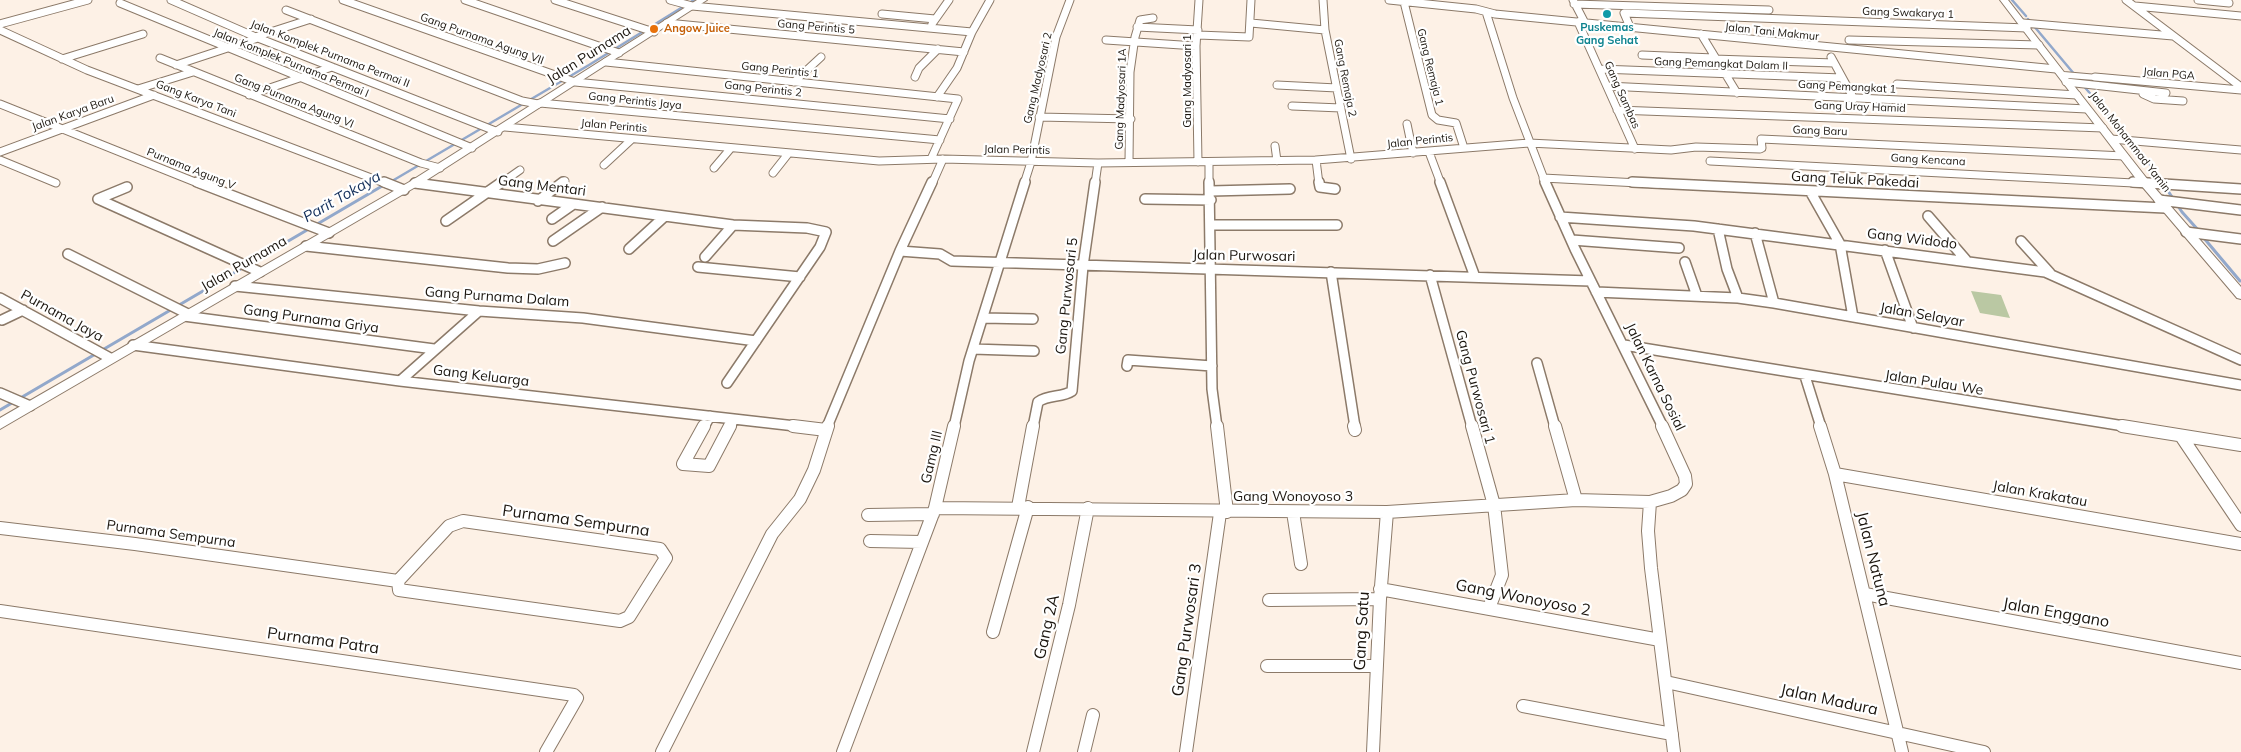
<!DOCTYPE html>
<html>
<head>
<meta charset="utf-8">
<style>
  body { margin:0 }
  canvas { display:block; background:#fdf1e6 }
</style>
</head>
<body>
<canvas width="2241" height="752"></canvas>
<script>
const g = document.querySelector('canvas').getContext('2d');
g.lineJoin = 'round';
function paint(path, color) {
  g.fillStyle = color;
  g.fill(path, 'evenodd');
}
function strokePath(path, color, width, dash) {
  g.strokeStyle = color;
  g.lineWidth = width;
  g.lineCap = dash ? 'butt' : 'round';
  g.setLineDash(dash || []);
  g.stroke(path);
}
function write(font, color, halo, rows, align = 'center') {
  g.font = font + ' Mulish,sans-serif';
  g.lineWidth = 4.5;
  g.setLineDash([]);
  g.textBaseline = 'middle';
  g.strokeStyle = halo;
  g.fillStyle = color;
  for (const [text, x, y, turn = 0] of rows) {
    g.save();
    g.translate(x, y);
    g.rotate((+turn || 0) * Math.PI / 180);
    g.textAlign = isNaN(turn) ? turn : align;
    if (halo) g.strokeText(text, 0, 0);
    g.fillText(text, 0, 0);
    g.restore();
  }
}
const green = new Path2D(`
  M 1971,291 L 2001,295 L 2010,318 L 1980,313 Z`);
const streamFar1 = new Path2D(`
  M 2012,0 L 2026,16
  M 2028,19 L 2075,75
  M 2082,84 L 2146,159 L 2163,184
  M 387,184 L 589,65 L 694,0`);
const stream = new Path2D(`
  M 2162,182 L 2182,212 L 2199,231
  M 2203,237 L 2240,281
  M 0,410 L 389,182`);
const streetFar2 = new Path2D(`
  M 171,0 L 258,38 L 498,132
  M 343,0 L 575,82 L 950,119
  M 465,0 L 619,53
  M 555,0 L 654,32
  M 670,0 L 692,6 L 972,32
  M 1323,0 L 1325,30 L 1351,159
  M 1389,0 L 1476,9 L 1495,14 L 2056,69
  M 1573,0 L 1585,23
  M 2126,0 L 2241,87
  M 2198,0 L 2229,3
  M 1404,2 L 1432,115 L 1438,120 L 1456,123 L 1464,148
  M 120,3 L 472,148
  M 1574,4 L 1769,10
  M 2135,6 L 2241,16
  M 286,10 L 522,101 L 538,104
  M 1486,12 L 1513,98 L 1546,184
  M 882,14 L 935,19
  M 1578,22 L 1635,149
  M 667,23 L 964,52
  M 1251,23 L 1325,30
  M 2023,23 L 2173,36
  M 0,24 L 88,0
  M 932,24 L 949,0
  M 1137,27 L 1198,30
  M 1630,27 L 1624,13 L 2027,28
  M 0,30 L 87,70 L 387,184
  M 1701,34 L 1737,93
  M 1198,35 L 1249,37 L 1251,0
  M 255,37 L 311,19
  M 1106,40 L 1196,46
  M 1849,40 L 2039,45
  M 1642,55 L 1714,58
  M 1831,57 L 1854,99
  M 160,58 L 421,163 L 440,168
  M 62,59 L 143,34
  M 1714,59 L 1834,63
  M 606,62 L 958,99 L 931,159
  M 176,65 L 258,38
  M 1600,69 L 1842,78
  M 915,77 L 919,68 L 938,49
  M 2095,77 L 2241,90
  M 794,82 L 821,57
  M 2066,82 L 2166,93
  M 1897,84 L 2077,95
  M 1277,85 L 1337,88
  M 1607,86 L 2087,109
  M 138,89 L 193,72
  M 2143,94 L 2154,99 L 2183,101
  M 249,95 L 332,67
  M 937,97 L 957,68 L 972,32 L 990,0
  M 540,103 L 940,140
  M 0,104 L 200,184
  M 1292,106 L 1341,108
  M 1617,110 L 2103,128
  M 1039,117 L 1131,119
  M 1407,124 L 1413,153
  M 505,127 L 879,161 L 943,159 L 1098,163 L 1316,160 L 1529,143 L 1671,150 L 1696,147 L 1760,149 L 1762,148 L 1761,139 L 2124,156
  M 2111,139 L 2241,150
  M 1275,146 L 1277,161
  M 0,152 L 154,95
  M 1429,152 L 1441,184
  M 0,160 L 56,183
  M 1316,160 L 1319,184
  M 1710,161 L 2153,184
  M 1129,162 L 1130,72 L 1135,37 L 1140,20 L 1153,18
  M 1198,162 L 1196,46 L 1199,0
  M 1209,162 L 1209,184
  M 604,165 L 632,139
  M 714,168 L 731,148
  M 773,173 L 788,154
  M 1543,178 L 1658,184
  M 415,183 L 419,184
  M 500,184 L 520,170
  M 562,184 L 565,181
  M 932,184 L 943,159
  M 1024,184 L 1031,162 L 1056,37 L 1070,0
  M 1095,184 L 1098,163`);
const streetFar1 = new Path2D(`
  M 197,182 L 329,233
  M 384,182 L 404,190
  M 1209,182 L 1212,389 L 1217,427
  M 1319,182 L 1320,187 L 1335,189
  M 1440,182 L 1475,277
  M 1545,182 L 1575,249 L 1663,427
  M 1632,182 L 2165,208
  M 2133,182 L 2241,189
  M 415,183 L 733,225 L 807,228 L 826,232 L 820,247 L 727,383
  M 127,187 L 98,199 L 260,272
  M 1211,191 L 1290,189
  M 1810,191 L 1840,244 L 1853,317
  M 1145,199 L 1211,200
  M 2159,200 L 2241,210
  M 538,201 L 563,182
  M 1928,216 L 1966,260
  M 1560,217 L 1694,226 L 2045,272 L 2241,360
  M 552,219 L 572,205
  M 446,221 L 502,182
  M 1212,225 L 1337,225
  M 1718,229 L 1727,269 L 1738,298
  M 2186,232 L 2241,239
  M 1755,233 L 1774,303
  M 1572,240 L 1679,248
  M 553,241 L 602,207
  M 2021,241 L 2050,273
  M 306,246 L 508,268 L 538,269 L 565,263
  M 629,249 L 665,216
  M 1885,250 L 1913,328
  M 900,251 L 940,254 L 952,261 L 1591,281
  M 68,254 L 188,314
  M 705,257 L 733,225
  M 1685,262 L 1697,296
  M 698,267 L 800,277
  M 1331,272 L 1355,427
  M 1430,275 L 1472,427
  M 235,286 L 479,311 L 583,318 L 756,341
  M 1596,292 L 1738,298 L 1774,303 L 2241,385
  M 0,298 L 110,358
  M 184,316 L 434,349
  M 983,318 L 1033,319
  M 2,320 L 23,310
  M 133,345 L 400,381 L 804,427
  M 1624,345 L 2130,427
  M 973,349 L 1034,351
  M 1537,363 L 1555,427
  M 1127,366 L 1128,360 L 1212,366
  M 1805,376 L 1821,427
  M 400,381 L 479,311
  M 0,393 L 30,406
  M 704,427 L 710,416
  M 730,427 L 734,419
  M 827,427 L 900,251 L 932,182
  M 954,427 L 969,361 L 1025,182
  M 1033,427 L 1038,402 C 1049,394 1062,398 1072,391 L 1083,266 L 1095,182`);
const street = new Path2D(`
  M 704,426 L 683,464 L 709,466 L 730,426
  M 793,426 L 826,430
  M 1217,426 L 1227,512
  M 1354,426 L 1355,430
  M 1472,426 L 1494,505 L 1502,575 L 1489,608
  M 1555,426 L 1576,500
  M 1820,426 L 1835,474 L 1902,752
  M 2122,426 L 2241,445
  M 2181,436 L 2241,525
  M 1835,474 L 2241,544
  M 1650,502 L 1648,531 L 1651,568 L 1674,752
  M 1018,507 L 1033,426
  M 935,508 L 1387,512 L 1576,500 L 1650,502 L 1671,496 L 1682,490 L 1686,484 L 1685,476 L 1662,426
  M 1293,512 L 1301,564
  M 868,515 L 933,514
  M 463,521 L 660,549 L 666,558 L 629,617 L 620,621 L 399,590 L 398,581 L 449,526 Z
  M 0,528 L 135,544 L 398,581
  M 870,541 L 922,542
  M 1380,589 L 1660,640
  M 1865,594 L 2241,663
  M 1269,600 L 1380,599
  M 0,611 L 574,695 L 577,698 L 546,752
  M 993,632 L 1028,507
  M 1267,666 L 1377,666
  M 1666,682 L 1984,752
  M 1523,706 L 1672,734
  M 662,752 L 772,534 L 800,499 L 814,470 L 828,426
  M 843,752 L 935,508 L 954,426
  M 1033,752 L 1069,605 L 1088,508
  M 1084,752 L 1093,715
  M 1186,752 L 1220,513
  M 1373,752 L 1380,599 L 1387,512`);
const secondary = new Path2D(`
  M 697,0 L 707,0 L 419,185 L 0,429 L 0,418 L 411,181 Z
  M 2000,0 L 2008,0 L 2064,72 L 2098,75 L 2100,77 L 2095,80 L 2068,78 L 2148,180 L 2241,287 L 2241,299 L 2237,298 L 2140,184 Z`);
const markers = [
  [1607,14,5,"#0f9aa8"],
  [654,29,5,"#e8710a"]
];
const farStreetnames = [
  ["Gang Swakarya 1",1908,13,2],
  ["Gang Perintis 5",816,27,5],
  ["Jalan Tani Makmur",1772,32,6],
  ["Gang Purnama Agung VII",482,39,20],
  ["Jalan Komplek Purnama Permai II",330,54,21],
  ["Jalan Komplek Purnama Permai I",291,63,22],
  ["Gang Pemangkat Dalam II",1721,64,2],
  ["Gang Remaja 1",1430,67,76],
  ["Gang Perintis 1",780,70,6],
  ["Jalan PGA",2169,74,5],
  ["Gang Madyosari 2",1038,78,-77],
  ["Gang Remaja 2",1345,78,79],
  ["Gang Madyosari 1",1188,81,-90],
  ["Gang Pemangkat 1",1847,87,3],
  ["Gang Perintis 2",763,89,6],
  ["Gang Sambas",1622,95,66],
  ["Gang Karya Tani",196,99,21],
  ["Gang Madyosari 1A",1121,99,-88],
  ["Gang Purnama Agung VI",294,101,22],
  ["Gang Perintis Jaya",635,101,6],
  ["Gang Uray Hamid",1860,107,2],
  ["Jalan Karya Baru",73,113,-20],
  ["Jalan Perintis",614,126,5],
  ["Gang Baru",1820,131,2],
  ["Jalan Perintis",1420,141,-6],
  ["Jalan Mohammad Yamin",2130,142,52],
  ["Jalan Perintis",1017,150,1],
  ["Gang Kencana",1928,160,3],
  ["Purnama Agung V",191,169,22]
];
const farCulturenames = [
  ["Puskemas",1607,28],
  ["Gang Sehat",1607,41]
];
const farFoodnames = [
  ["Angow Juice",664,29]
];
const streetNames = [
  ["Jalan Purnama",589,55,-32],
  ["Gang Teluk Pakedai",1855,180,3],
  ["Gang Mentari",542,186,7],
  ["Gang Widodo",1912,239,7],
  ["Jalan Purwosari",1244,256,1],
  ["Jalan Purnama",244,264,-30],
  ["Gang Purwosari 5",1067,296,-84],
  ["Gang Purnama Dalam",497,297,4],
  ["Jalan Selayar",1922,315,10],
  ["Purnama Jaya",62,316,29],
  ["Gang Purnama Griya",311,319,8],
  ["Gang Keluarga",481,376,7],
  ["Jalan Karna Sosial",1655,377,64],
  ["Jalan Pulau We",1934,383,9],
  ["Gang Purwosari 1",1475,387,75],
  ["Gamg III",932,457,-77],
  ["Jalan Krakatau",2040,494,10],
  ["Gang Wonoyoso 3",1293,497],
  ["Purnama Sempurna",171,534,8]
];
const waterNames = [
  ["Parit Tokaya",342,197,-30]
];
const nearStreetnames = [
  ["Purnama Sempurna",576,521,8],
  ["Jalan Natuna",1873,559,76],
  ["Gang Wonoyoso 2",1523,598,11],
  ["Jalan Enggano",2056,613,10],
  ["Gang 2A",1047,627,-77],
  ["Gang Purwosari 3",1187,630,-82],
  ["Gang Satu",1362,631,-87],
  ["Purnama Patra",323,641,8],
  ["Jalan Madura",1829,700,12]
];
paint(green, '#bac8a3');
strokePath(streamFar1, '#92a8cb', 2.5);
strokePath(stream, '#92a8cb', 3);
strokePath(streetFar2, '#8c7a69', 9);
strokePath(streetFar1, '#8c7a69', 12);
strokePath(street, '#8c7a69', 14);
strokePath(secondary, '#8c7a69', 2);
strokePath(streetFar2, '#fff', 7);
strokePath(streetFar1, '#fff', 9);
strokePath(street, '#fff', 12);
paint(secondary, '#fff');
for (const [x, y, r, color] of markers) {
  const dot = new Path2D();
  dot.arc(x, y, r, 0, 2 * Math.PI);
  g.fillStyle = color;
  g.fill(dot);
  strokePath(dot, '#fff', 2);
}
write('11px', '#1b150e', '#fff', farStreetnames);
write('bold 11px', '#0d838f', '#fff', farCulturenames);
write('bold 11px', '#c56008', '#fff', farFoodnames, 'left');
write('14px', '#1b150e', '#fff', streetNames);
write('italic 15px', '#112d59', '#fff', waterNames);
write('16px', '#1b150e', '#fff', nearStreetnames);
</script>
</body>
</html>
